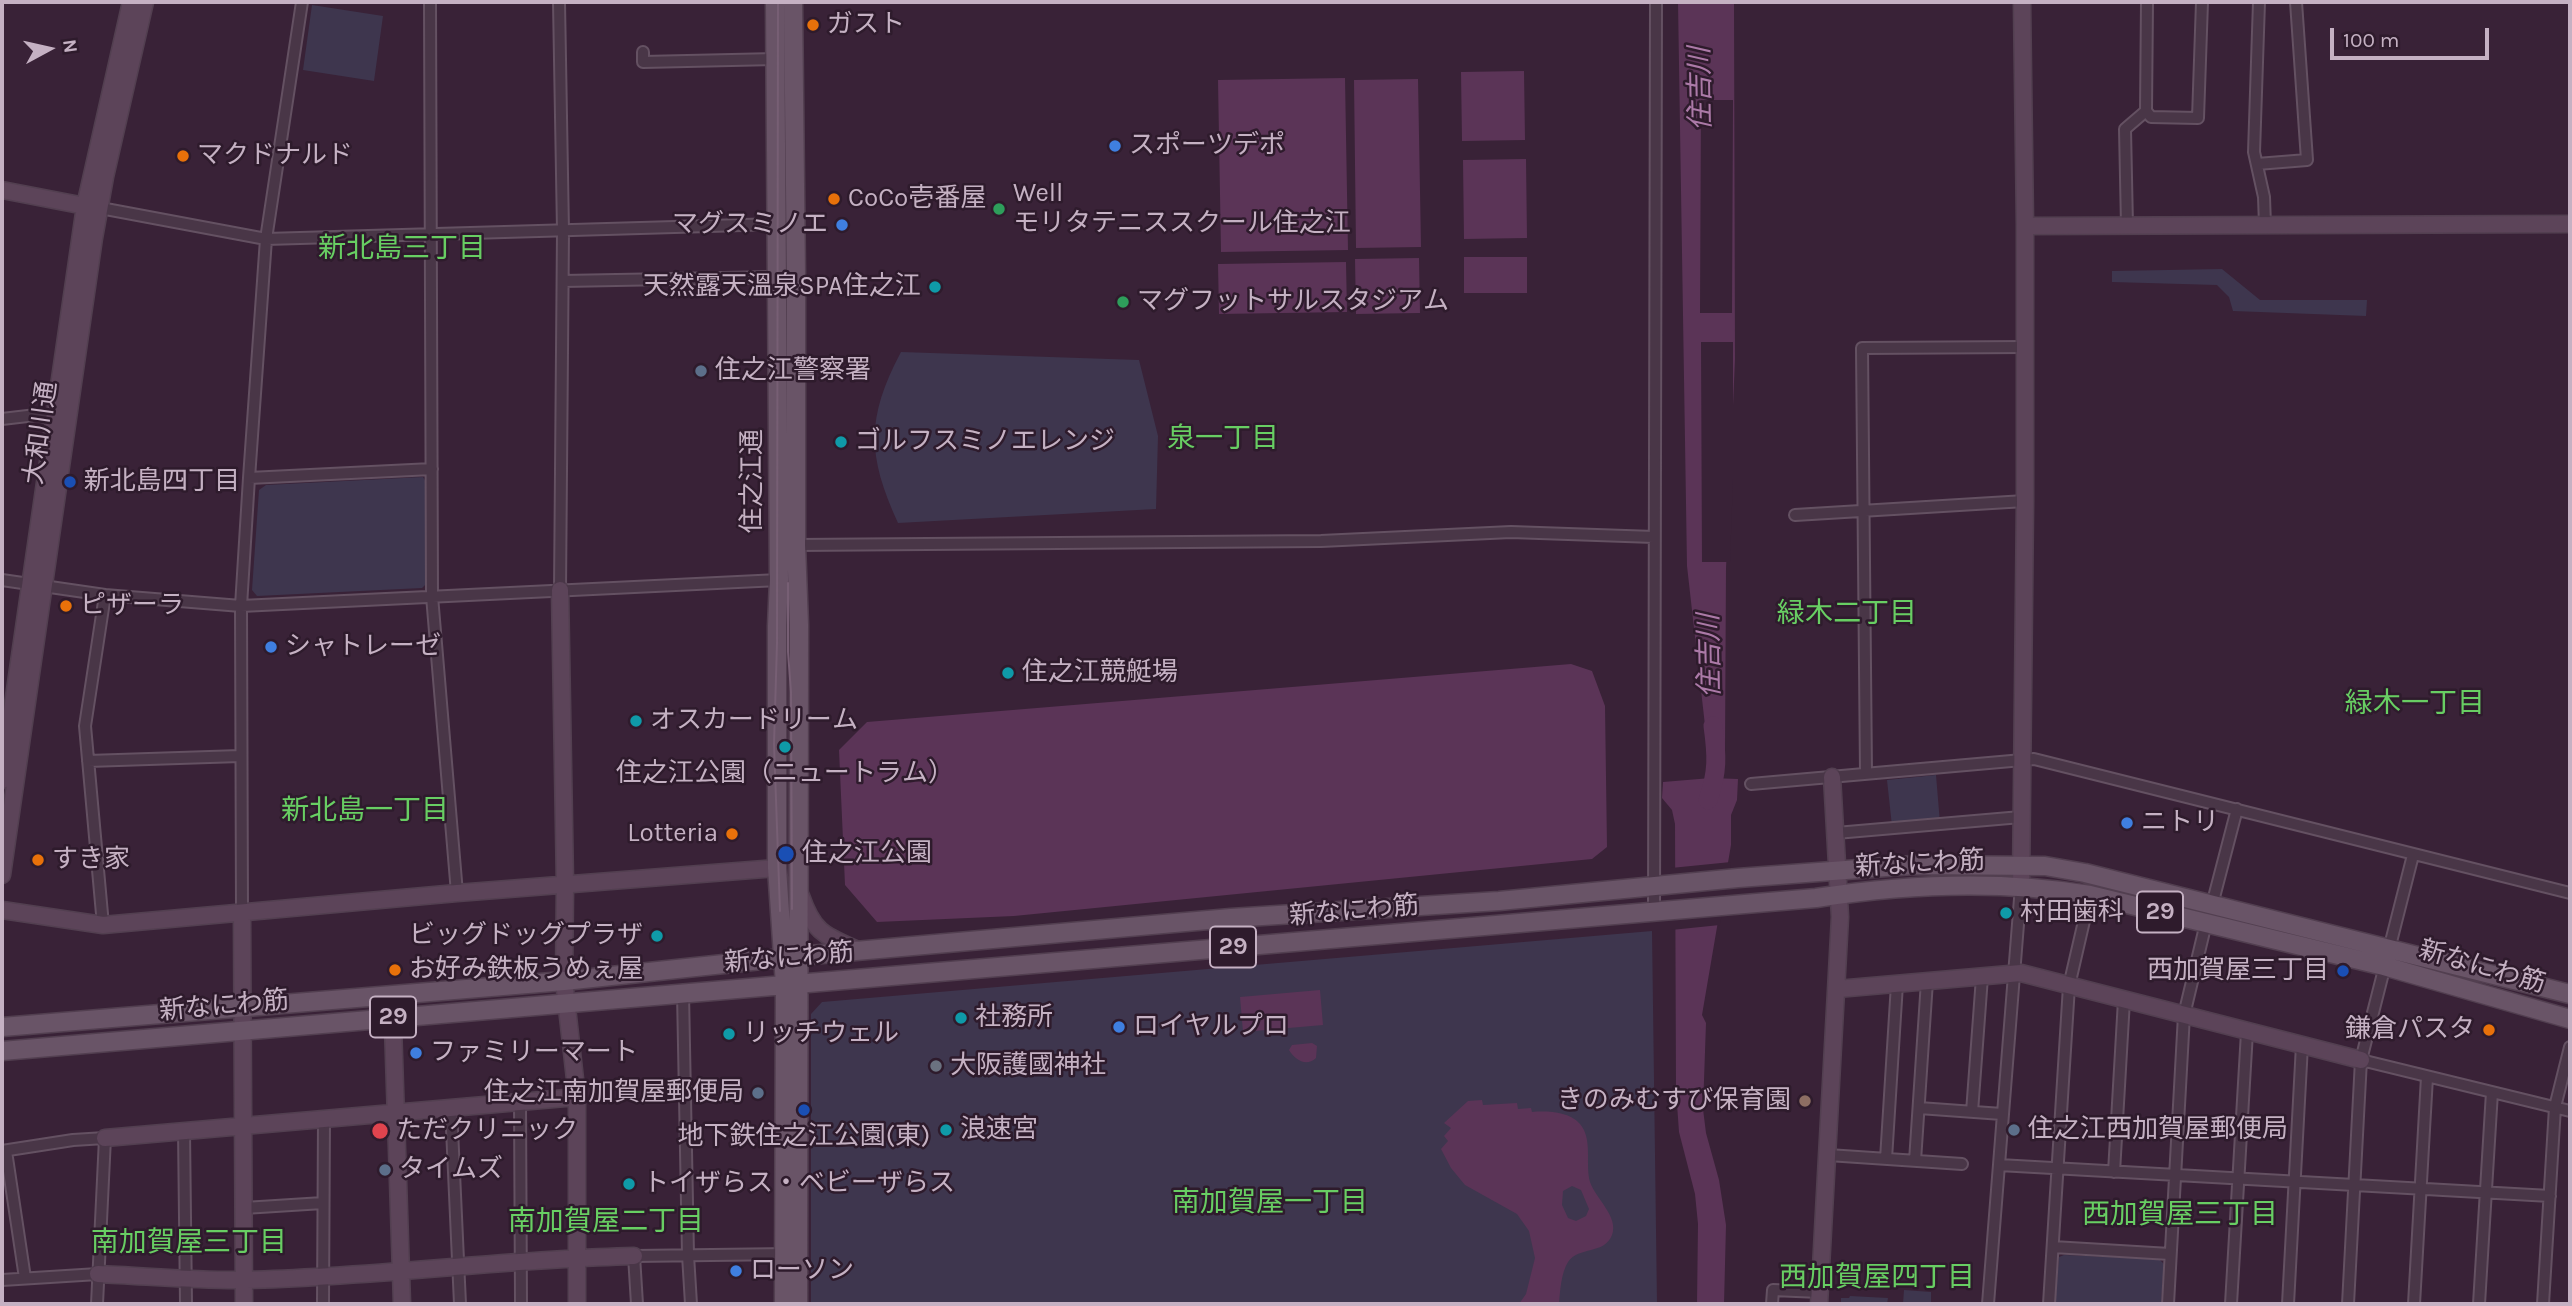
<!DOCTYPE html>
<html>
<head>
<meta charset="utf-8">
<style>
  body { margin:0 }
  #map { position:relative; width:2572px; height:1306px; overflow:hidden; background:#392237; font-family:Karla,sans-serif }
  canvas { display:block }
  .frame { position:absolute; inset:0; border:4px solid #c5b1c3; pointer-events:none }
  .north { position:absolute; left:14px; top:14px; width:70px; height:70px; -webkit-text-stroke:5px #2e1b2c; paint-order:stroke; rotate:82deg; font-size:19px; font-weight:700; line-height:28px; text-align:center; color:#c5b1c3 }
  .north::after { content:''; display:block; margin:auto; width:24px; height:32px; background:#c5b1c3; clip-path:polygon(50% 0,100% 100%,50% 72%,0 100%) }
  .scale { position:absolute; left:2330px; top:28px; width:159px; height:32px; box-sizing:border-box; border:4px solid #c5b1c3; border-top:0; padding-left:9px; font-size:21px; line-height:24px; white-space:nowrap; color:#c5b1c3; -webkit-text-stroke:5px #2e1b2c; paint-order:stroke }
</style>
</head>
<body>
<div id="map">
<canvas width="2572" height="1306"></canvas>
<div class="frame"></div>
<div class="north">N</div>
<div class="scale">100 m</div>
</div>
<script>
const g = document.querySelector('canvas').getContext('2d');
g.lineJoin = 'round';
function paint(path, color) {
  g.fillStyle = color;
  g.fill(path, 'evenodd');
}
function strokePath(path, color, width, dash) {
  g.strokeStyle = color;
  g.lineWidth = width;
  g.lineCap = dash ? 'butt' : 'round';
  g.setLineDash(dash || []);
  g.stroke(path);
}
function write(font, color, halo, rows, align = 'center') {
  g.font = font + ' Karla,"Noto Sans JP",sans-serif';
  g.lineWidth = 5;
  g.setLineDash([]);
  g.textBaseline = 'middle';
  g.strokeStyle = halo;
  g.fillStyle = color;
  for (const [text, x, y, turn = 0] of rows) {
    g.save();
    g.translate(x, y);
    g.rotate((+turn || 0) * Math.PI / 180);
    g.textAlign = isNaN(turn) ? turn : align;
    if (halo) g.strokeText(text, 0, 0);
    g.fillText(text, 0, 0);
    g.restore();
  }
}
const green = new Path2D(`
  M 312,5 L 383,16 L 374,81 L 303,70 Z
  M 2222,269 L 2260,300 L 2367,300 L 2366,316 L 2233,311 L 2229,297 L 2217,285 L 2112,282 L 2112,271 Z
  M 901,352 L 1139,360 L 1158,436 L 1156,509 L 898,523 C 867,455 866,418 901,352 Z
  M 423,477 L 426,482 L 427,583 L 422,588 L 257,596 L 252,590 L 259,490 L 266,485 Z
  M 1936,775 L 1940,823 L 1892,826 L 1887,780 Z
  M 1652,931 L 1657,1304 L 811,1304 L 811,1014 L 822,1002 Z
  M 2064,1255 L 2159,1259 L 2164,1264 L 2161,1304 L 2055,1304 L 2059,1257 Z
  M 1904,1290 L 1931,1292 L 1931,1304 L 1903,1304 Z
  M 1850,1296 L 1888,1298 L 1887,1304 L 1841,1304 L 1841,1298 L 1849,1298 Z`);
const water = new Path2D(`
  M 1678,2 L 1734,2 L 1735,359 L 1726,569 L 1725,751 L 1708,752 L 1687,566 Z
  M 1524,71 L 1525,140 L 1462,141 L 1461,72 Z
  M 1345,78 L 1348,250 L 1221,252 L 1218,80 Z
  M 1418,79 L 1421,247 L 1356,248 L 1354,80 Z
  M 1526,159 L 1527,238 L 1464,239 L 1463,160 Z
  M 1464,257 L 1527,257 L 1527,293 L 1464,293 Z
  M 1419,258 L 1420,313 L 1356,314 L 1355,259 Z
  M 1346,262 L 1347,312 L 1219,314 L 1218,264 Z
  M 1571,664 L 1592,671 L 1605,706 L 1607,847 L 1592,859 L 1014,916 L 877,922 L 845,885 L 839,750 L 867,722 Z
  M 1711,778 L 1738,779 L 1737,800 L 1731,815 L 1731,845 L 1702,1015 L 1706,1023 L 1703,1109 L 1706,1133 L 1719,1180 L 1726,1225 L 1724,1304 L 1697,1304 L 1698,1224 L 1695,1194 L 1679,1132 L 1676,1090 L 1675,824 L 1672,810 L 1662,798 L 1663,782 Z
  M 1320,990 L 1323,1025 L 1243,1032 L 1240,997 Z
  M 1312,1043 L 1317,1046 L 1316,1058 C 1306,1067 1295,1060 1289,1050 L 1292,1045 Z
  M 1482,1100 L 1483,1105 L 1517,1103 L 1518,1109 L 1531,1108 L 1532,1112 C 1546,1111 1569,1111 1580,1124 C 1593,1139 1585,1164 1590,1182 C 1596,1199 1619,1217 1612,1235 C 1604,1255 1579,1246 1568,1262 C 1561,1273 1560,1292 1559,1304 L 1519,1304 L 1526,1294 L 1535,1258 L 1529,1231 L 1517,1214 L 1465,1185 L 1451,1168 L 1441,1149 L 1448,1141 L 1444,1136 L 1451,1128 L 1444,1123 L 1468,1101 ZM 1572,1186 L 1581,1190 L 1589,1209 L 1586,1216 L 1576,1221 L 1568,1218 L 1562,1205 L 1563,1191 Z`);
const pier = new Path2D(`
  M 1701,100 L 1733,100 L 1732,313 L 1700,313 Z
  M 1701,342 L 1733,342 L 1733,479 L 1730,562 L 1702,562 Z
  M 1731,862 L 1720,925 L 1671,930 L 1671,868 Z`);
const river = new Path2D(`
  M 1708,800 C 1718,772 1717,755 1713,726`);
const street = new Path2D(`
  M 430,2 L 432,596 L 457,893
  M 559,2 L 563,231 L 560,590
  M 2147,2 L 2146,111 L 2151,117 L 2198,118 L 2202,2
  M 2259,2 L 2254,152 L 2264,197 L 2265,225
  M 643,52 L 643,62 L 776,59
  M 2257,164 L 2307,160 L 2296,2
  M 95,207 L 266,239 L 777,224
  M 2127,226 L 2125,129 L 2146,111
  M 563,281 L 777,277
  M 2,419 L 36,415 L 54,419
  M 249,478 L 432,469
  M 1795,515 L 2025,501
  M 796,545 L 1321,541 L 1511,532 L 1654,537
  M 2,580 L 105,595 L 241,606 L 779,580
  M 88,761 L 240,756
  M 1866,773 L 1862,348 L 2025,347
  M 1751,784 L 2034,759 L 2570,893
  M 1836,833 L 2021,817
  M 2212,905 L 2237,809
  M 1654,910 L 1656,2
  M 242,913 L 241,606 L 249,478 L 266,239 L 302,2
  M 103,925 L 85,726 L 105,595
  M 683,993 L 688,1255 L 691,1304
  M 2361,1060 L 2570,1111
  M 520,1101 L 521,1304
  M 451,1107 L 460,1304
  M 1919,1108 L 2002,1114
  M 1972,1112 L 1982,977
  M 184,1131 L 186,1304
  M 2,1151 L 73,1140 L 105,1138 L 97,1304
  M 6,1151 L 25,1278
  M 1828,1155 L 1962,1164
  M 1886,1159 L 1897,984
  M 1915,1161 L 1927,981
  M 1999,1165 L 2550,1196
  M 2114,1172 L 2124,1000
  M 244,1208 L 323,1203
  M 2053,1247 L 2170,1254
  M 2,1280 L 98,1274
  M 323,1304 L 324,1119
  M 637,1304 L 634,1256 L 789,1254
  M 1772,1304 L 1773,1290 L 1820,1292
  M 1988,1304 L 2021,886
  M 2049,1304 L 2069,986 L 2090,895
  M 2168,1304 L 2184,1015 L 2206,923
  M 2231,1304 L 2247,1032
  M 2288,1304 L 2302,1045
  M 2348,1304 L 2361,1060 L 2413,855
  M 2414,1304 L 2427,1077
  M 2479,1304 L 2492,1092
  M 2543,1304 L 2555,1107 L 2570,1047`);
const secondary = new Path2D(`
  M 2,190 L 85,206
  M 2025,226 L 2570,224
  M 560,590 L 565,885 L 564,981 L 577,1097 L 577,1304
  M 2,780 L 85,206 L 131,2
  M 2,875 L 94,238 L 105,177 L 145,2
  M 2021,886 L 2025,501 L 2025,226 L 2022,2
  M 801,896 C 814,934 826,936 860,951
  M 2,910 L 103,925 L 457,893 L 777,868
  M 242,913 L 244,1304
  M 1837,989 L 2021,973 L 2361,1060
  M 392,995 L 402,1304
  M 105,1138 L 577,1097
  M 98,1274 C 147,1276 197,1281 247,1280 C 376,1277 505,1259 634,1256
  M 1819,1304 L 1840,917 L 1832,777`);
const primary = new Path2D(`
  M 775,2 L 779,580 L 777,626 L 777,868 L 785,985 L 784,1304
  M 793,2 L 796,277 L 796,545 L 799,625 L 798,1304
  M 2,1027 L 564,981 L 799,956 L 1231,918 L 1499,901 L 1738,878 L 1913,865 L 2045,866 L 2085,873 L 2570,994
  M 2,1051 L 1816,898 C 1906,884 2000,880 2090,895 L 2384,966 L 2570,1019`);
const tram = new Path2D(`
  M 778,2 L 777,643 L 774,744 L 780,911
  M 788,583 L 788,652 L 791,692 L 792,909`);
const markers = [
  [813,25,7,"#e8710a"],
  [1115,146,7,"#3f7fe0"],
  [183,156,7,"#e8710a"],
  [834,199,7,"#e8710a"],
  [999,209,7,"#2e9e5b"],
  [842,225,7,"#3f7fe0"],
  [935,287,7,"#0f9aa8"],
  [1123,302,7,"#2e9e5b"],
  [701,371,7,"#5c6f8a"],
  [841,442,7,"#0f9aa8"],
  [70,482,7,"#1a4fb4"],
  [66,606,7,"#e8710a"],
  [271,647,7,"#3f7fe0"],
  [1008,673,7,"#0f9aa8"],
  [636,721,7,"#0f9aa8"],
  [785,747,7,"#0f9aa8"],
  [2127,823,7,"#3f7fe0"],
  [732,834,7,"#e8710a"],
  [786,854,9,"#1a4fb4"],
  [38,860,7,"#e8710a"],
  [2006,913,7,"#0f9aa8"],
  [657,936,7,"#0f9aa8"],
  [395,970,7,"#e8710a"],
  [2343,971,7,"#1a4fb4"],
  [961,1018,7,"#0f9aa8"],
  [1119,1027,7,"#3f7fe0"],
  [2489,1030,7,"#e8710a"],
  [729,1034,7,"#0f9aa8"],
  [416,1053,7,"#3f7fe0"],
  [936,1066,7,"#6b7280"],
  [758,1093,7,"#5c6f8a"],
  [1805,1101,7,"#8d6e63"],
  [804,1110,7,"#1a4fb4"],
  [946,1130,7,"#0f9aa8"],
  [2014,1130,7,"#5c6f8a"],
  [380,1131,9,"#e0444e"],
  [385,1170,7,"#5c6f8a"],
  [629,1184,7,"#0f9aa8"],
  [736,1271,7,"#3f7fe0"]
];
const shields = [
  [2160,912,46],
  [1233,947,46],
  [393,1017,46]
];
const shieldNames = [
  ["29",2160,912],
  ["29",1233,947],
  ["29",393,1017]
];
const poiNames = [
  ["ガスト",827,25],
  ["スポーツデポ",1129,146],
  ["マクドナルド",197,156],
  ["Well",1013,194],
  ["モリタテニススクール住之江",1013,224],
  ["CoCo壱番屋",848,199],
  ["マグスミノエ",828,225,"right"],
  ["天然露天溫泉SPA住之江",921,287,"right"],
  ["マグフットサルスタジアム",1137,302],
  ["住之江警察署",715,371],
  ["ゴルフスミノエレンジ",855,442],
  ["新北島四丁目",84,482],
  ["ピザーラ",80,606],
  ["シャトレーゼ",285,647],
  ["住之江競艇場",1022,673],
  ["オスカードリーム",650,721],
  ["住之江公園（ニュートラム）",785,774,"center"],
  ["ニトリ",2141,823],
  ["Lotteria",718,834,"right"],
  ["住之江公園",802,854],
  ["すき家",52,860],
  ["村田歯科",2020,913],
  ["ビッグドッグプラザ",643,936,"right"],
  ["お好み鉄板うめぇ屋",409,970],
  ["西加賀屋三丁目",2329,971,"right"],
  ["社務所",975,1018],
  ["ロイヤルプロ",1133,1027],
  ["鎌倉パスタ",2475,1030,"right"],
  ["リッチウェル",743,1034],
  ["ファミリーマート",430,1053],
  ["大阪護國神社",950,1066],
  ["住之江南加賀屋郵便局",744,1093,"right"],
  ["きのみむすび保育園",1791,1101,"right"],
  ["浪速宮",960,1130],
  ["住之江西加賀屋郵便局",2028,1130],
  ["ただクリニック",396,1131],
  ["地下鉄住之江公園(東)",804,1137,"center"],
  ["タイムズ",399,1170],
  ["トイザらス・ベビーザらス",643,1184],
  ["ローソン",750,1271]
];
const streetNames = [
  ["大和川通",41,433,-82],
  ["住之江通",753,481,-90],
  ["新なにわ筋",1920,864,-3],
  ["新なにわ筋",1354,911,-5],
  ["新なにわ筋",789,958,-5],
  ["新なにわ筋",2482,967,16],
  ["新なにわ筋",224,1006,-5]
];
const waterNames = [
  ["住吉川",1701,89,-91],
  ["住吉川",1710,656,-91]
];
const neighbourhoodNames = [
  ["新北島三丁目",402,249],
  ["泉一丁目",1223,439],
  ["緑木二丁目",1847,614],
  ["緑木一丁目",2415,704],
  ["新北島一丁目",365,811],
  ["南加賀屋一丁目",1270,1203],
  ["西加賀屋三丁目",2180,1215],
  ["南加賀屋二丁目",606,1222],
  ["南加賀屋三丁目",189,1243],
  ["西加賀屋四丁目",1877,1278]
];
paint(green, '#3e364e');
paint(water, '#5b3457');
paint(pier, '#392237');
strokePath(river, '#5b3457', 19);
strokePath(street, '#645162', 14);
strokePath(secondary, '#523f50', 19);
strokePath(primary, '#523f50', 21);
strokePath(street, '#493647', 10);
strokePath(secondary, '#5c4459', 16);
strokePath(primary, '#695467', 18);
strokePath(tram, '#775f74', 2);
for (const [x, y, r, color] of markers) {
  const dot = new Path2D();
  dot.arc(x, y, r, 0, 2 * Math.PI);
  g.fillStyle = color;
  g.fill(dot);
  strokePath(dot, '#2e1b2c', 2.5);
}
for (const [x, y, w] of shields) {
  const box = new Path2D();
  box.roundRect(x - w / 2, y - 20.5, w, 41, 5);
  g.fillStyle = '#2e1b2c';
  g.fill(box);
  strokePath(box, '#c5b1c3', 2);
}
write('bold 24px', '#c5b1c3', null, shieldNames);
write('26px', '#c5b1c3', '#2e1b2c', poiNames, 'left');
write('26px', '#c5b1c3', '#2e1b2c', streetNames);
write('italic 28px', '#ac7aa8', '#2e1b2c', waterNames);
write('28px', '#68ce63', '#2e1b2c', neighbourhoodNames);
</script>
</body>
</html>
